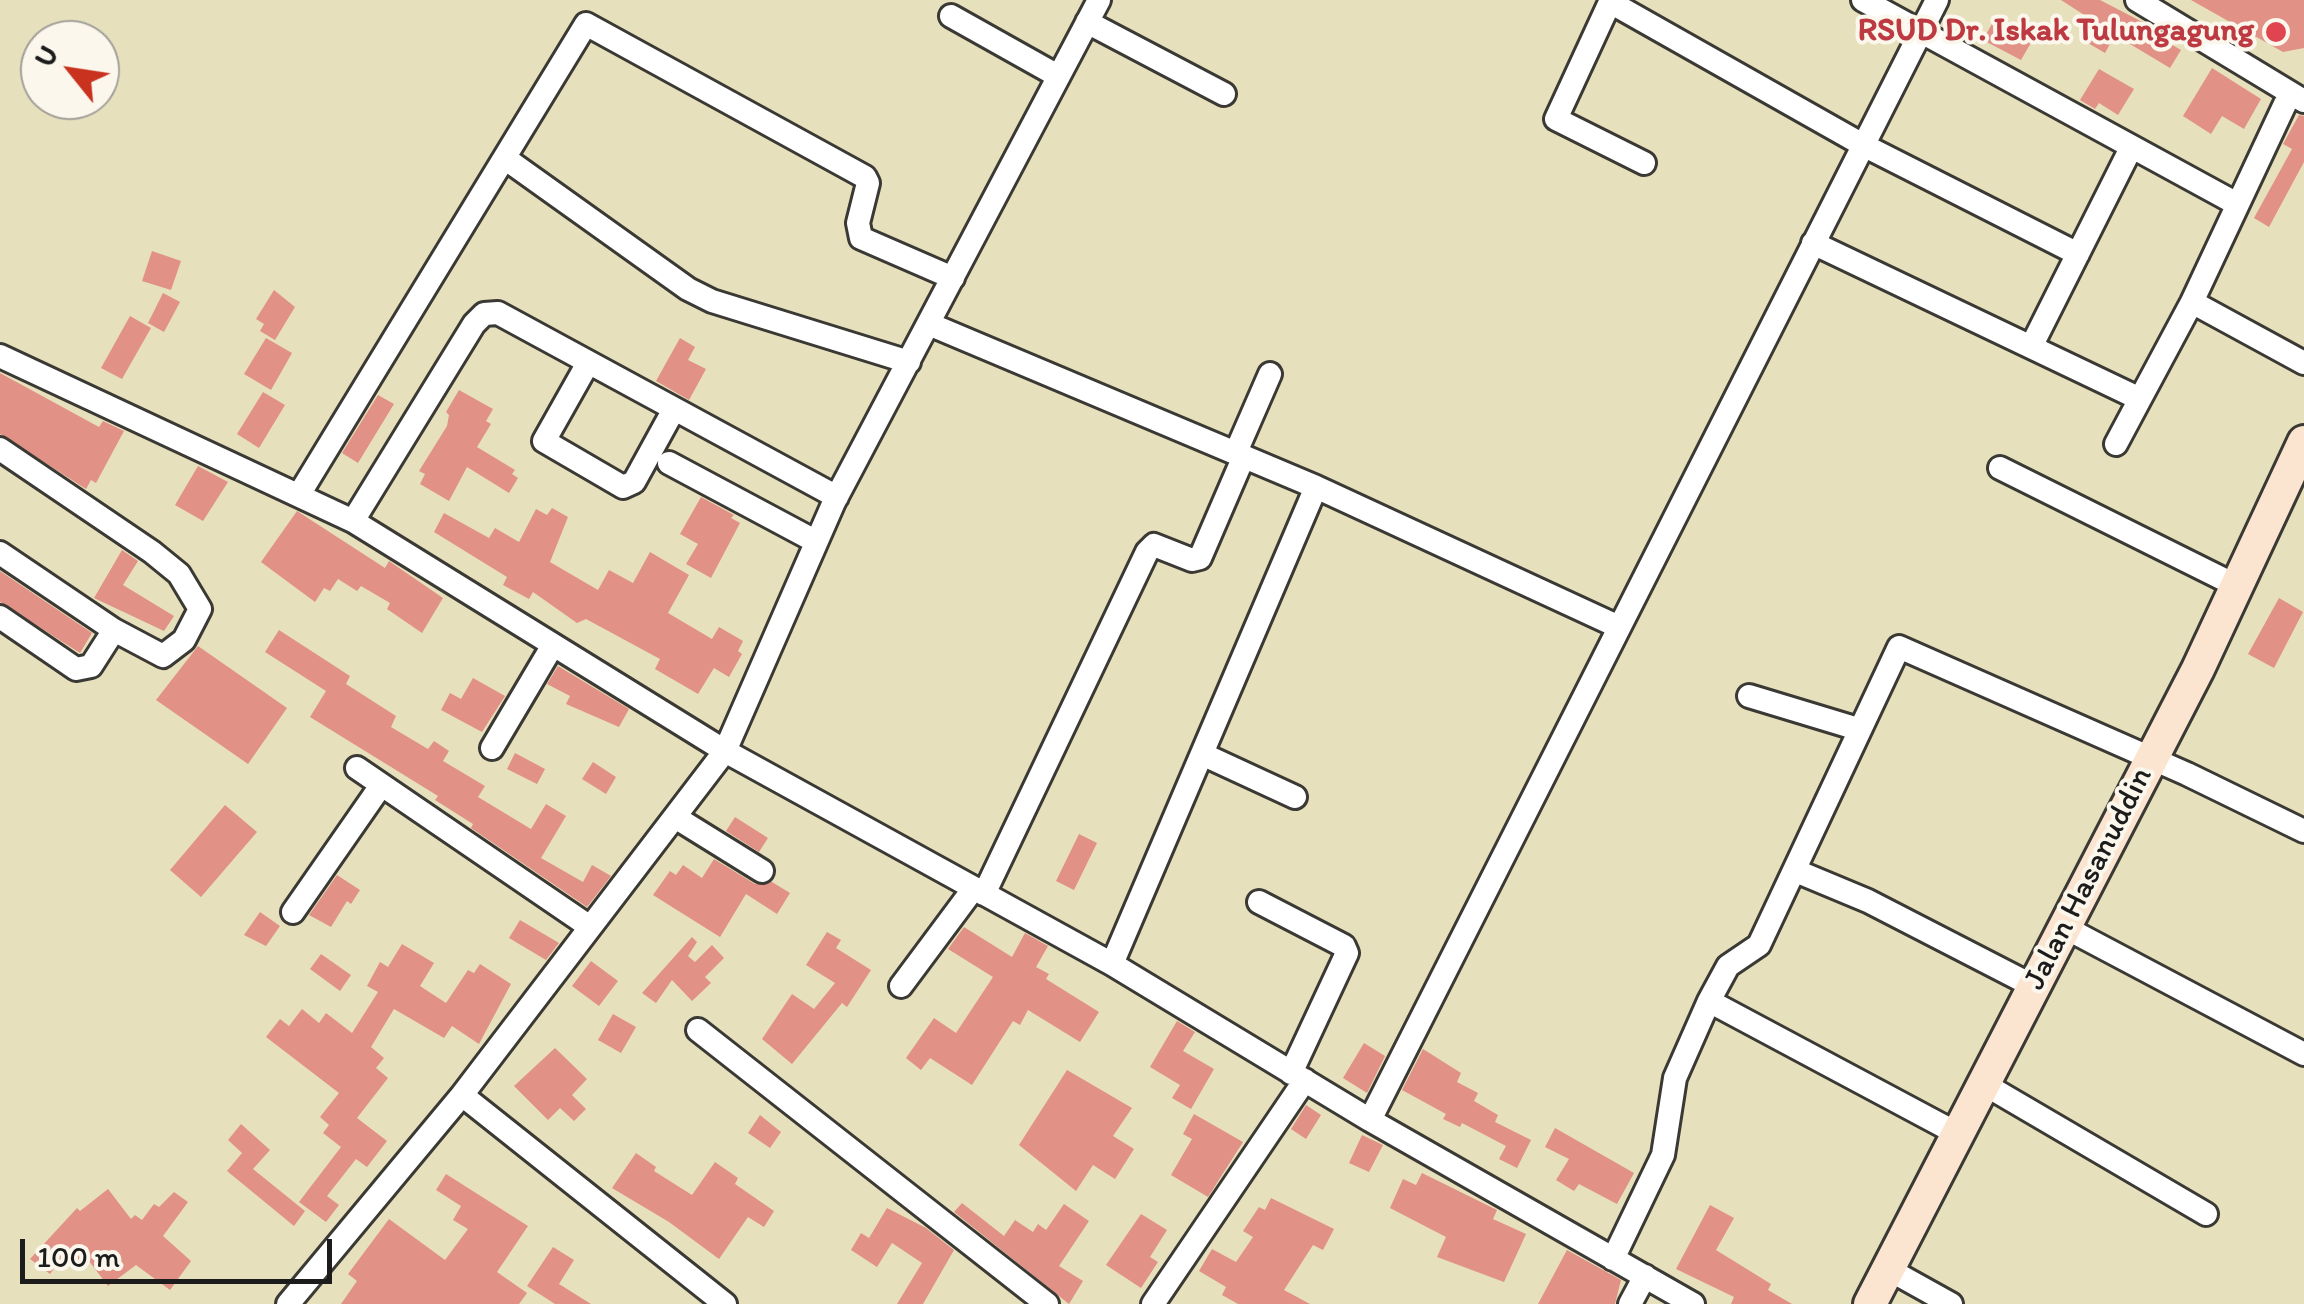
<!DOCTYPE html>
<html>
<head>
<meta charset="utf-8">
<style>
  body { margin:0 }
  #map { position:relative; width:2304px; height:1304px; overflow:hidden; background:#e7e0bd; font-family:Itim,sans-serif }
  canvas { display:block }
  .north { position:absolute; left:20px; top:20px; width:100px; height:100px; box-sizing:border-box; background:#fbf7ec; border:2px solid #a29f99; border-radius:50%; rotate:300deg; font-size:28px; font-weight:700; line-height:40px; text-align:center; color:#1c1c1c }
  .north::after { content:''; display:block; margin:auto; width:35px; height:45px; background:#c8321e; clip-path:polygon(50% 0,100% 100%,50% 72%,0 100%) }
  .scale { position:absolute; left:20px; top:1239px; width:312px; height:45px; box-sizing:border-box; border:5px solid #1c1c1c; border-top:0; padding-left:12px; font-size:30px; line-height:35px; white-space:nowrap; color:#1c1c1c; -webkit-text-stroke:8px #fbf7ec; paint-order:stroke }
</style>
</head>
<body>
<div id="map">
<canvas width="2304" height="1304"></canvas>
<div class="north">U</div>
<div class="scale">100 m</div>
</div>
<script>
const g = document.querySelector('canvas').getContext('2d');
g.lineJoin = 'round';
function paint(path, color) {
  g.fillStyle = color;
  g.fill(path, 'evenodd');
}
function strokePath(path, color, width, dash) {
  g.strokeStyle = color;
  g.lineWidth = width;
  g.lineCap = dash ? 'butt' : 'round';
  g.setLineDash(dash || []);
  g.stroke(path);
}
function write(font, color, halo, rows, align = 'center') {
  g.font = font + ' Itim,sans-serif';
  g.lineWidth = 8;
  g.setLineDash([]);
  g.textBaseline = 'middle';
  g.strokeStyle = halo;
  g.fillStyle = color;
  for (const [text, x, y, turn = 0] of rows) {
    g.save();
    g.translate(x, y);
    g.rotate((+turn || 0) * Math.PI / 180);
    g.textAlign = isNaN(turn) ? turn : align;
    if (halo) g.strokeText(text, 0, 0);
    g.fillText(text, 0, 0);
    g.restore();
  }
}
const building = new Path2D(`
  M 2061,0 L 2100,0 L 2156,29 L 2153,34 L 2181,50 L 2170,68 L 2115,35 L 2105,53 L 2081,39 L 2092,20 Z
  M 2191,0 L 2304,0 L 2304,48 L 2283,52 Z
  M 1994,20 L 2032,41 L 2021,60 L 1983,40 Z
  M 2212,68 L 2261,99 L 2244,129 L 2222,116 L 2211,134 L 2183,116 Z
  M 2099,69 L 2134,89 L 2118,115 L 2099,103 L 2095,109 L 2080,100 Z
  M 2299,115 L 2304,116 L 2304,162 L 2269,227 L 2254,218 L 2292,149 L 2283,144 Z
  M 152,251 L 181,261 L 171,290 L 142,281 Z
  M 274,290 L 295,307 L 275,340 L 260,331 L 264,324 L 256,319 Z
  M 163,293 L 180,302 L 164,332 L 148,323 Z
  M 130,316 L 151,328 L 122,379 L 101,368 Z
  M 266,338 L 292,353 L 271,390 L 244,374 Z
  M 680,338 L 695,347 L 688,360 L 706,369 L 689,400 L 656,381 Z
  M 0,373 L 99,427 L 103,421 L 124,431 L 96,483 L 91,480 L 86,489 L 0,434 Z
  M 459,390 L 493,409 L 486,421 L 491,424 L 477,447 L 515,470 L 512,474 L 518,478 L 509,493 L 467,467 L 449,501 L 420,484 L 425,474 L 419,471 L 447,426 L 449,415 L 446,412 Z
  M 263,392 L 285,405 L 259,448 L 237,434 Z
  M 378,395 L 394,404 L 358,463 L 342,453 Z
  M 198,466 L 228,482 L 203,521 L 175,505 Z
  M 701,497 L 734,515 L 731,518 L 740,523 L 711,578 L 686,564 L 698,544 L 680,534 Z
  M 552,508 L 568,517 L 550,562 L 598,590 L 609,570 L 633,583 L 650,552 L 689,575 L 668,613 L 712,639 L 719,627 L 743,641 L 738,651 L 742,654 L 729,677 L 714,668 L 698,694 L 655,669 L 660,659 L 586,619 L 577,623 L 533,592 L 529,599 L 503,585 L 507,577 L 434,532 L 444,513 L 489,538 L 495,528 L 519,542 L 536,509 L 547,515 Z
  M 297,511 L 385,568 L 389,561 L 443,598 L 422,633 L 387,609 L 390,603 L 361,586 L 357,591 L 338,579 L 330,591 L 324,588 L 315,602 L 261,562 Z
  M 122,550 L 138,561 L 123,585 L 174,616 L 164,631 L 94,598 Z
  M 0,571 L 92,633 L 80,653 L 0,602 Z
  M 2279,598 L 2303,612 L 2274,668 L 2248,654 Z
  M 279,630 L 350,676 L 346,684 L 396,716 L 391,727 L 428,749 L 434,741 L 449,751 L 443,761 L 485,786 L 478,797 L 531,829 L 546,804 L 566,816 L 541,858 L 583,882 L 592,865 L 611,876 L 587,907 L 471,828 L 473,824 L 435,800 L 438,796 L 310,717 L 326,691 L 265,652 Z
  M 198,646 L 287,708 L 248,764 L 156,700 Z
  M 558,666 L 629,709 L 619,727 L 566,704 L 570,696 L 547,684 Z
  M 473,678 L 505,696 L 482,732 L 441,710 L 450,693 L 461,699 Z
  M 515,753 L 545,769 L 537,784 L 507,769 Z
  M 593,762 L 616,777 L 606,794 L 582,779 Z
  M 225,805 L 257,832 L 201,897 L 170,870 Z
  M 735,817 L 768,838 L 759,852 L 726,831 Z
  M 1079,834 L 1097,843 L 1074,890 L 1056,881 Z
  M 714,859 L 755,884 L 772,882 L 790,893 L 777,914 L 746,894 L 720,937 L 653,895 L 670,871 L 676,875 L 683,865 L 702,878 Z
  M 337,875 L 360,890 L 351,904 L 347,901 L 331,927 L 309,915 Z
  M 260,912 L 280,926 L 266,946 L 244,935 Z
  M 520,920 L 559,943 L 546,960 L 509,938 Z
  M 964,927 L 1012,957 L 1025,933 L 1048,946 L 1036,967 L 1049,974 L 1046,979 L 1099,1012 L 1080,1042 L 1028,1010 L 1020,1025 L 1013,1021 L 972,1085 L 930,1058 L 921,1070 L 906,1058 L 934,1018 L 956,1033 L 993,977 L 948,949 Z
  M 827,932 L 841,940 L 836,948 L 871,970 L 847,1007 L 842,1003 L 792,1064 L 762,1039 L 792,994 L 814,1009 L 835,983 L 806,965 Z
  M 692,937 L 697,942 L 688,956 L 695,962 L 712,945 L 724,958 L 705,977 L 711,983 L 692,1001 L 672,980 L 656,1003 L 642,993 Z
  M 402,944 L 434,963 L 420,986 L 446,1003 L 468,970 L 474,973 L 480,964 L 511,984 L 479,1044 L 452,1026 L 444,1038 L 394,1009 L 371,1047 L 384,1058 L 376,1068 L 388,1078 L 357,1118 L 387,1141 L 367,1167 L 356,1159 L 327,1196 L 339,1205 L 326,1222 L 299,1202 L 341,1147 L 323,1133 L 329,1125 L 320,1117 L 339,1093 L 266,1037 L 280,1019 L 289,1026 L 302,1009 L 319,1023 L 326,1013 L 352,1033 L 378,992 L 367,986 L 380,962 L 388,967 Z
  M 321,954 L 351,975 L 340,991 L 310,969 Z
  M 591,961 L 618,981 L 599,1006 L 572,986 Z
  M 613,1014 L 636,1027 L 621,1053 L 598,1040 Z
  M 1177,1021 L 1195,1032 L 1183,1051 L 1214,1069 L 1191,1109 L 1172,1098 L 1180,1085 L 1150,1067 Z
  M 1364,1043 L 1385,1056 L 1367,1093 L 1343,1078 Z
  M 555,1048 L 587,1079 L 572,1095 L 586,1109 L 574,1121 L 560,1108 L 548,1120 L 514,1086 Z
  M 1423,1049 L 1461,1073 L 1457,1082 L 1478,1093 L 1474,1101 L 1498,1115 L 1495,1122 L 1531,1140 L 1517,1168 L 1499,1159 L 1506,1146 L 1462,1123 L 1460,1127 L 1443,1119 L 1446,1114 L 1402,1090 Z
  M 1067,1070 L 1132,1108 L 1113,1136 L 1134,1149 L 1115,1179 L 1093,1165 L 1076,1191 L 1019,1145 Z
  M 1306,1105 L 1321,1115 L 1306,1139 L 1291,1129 Z
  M 1194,1114 L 1243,1142 L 1208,1197 L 1171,1175 L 1192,1139 L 1183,1134 Z
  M 760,1115 L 781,1132 L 770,1148 L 748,1133 Z
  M 241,1124 L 270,1150 L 253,1169 L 305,1211 L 294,1226 L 227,1171 L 242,1153 L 228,1140 Z
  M 1555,1128 L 1634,1173 L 1617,1204 L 1579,1184 L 1574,1191 L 1556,1180 L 1569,1159 L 1545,1147 Z
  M 1362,1135 L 1383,1145 L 1369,1172 L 1349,1163 Z
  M 636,1153 L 656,1167 L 654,1171 L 692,1195 L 715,1162 L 738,1178 L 735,1184 L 774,1211 L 764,1227 L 748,1217 L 719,1259 L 669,1222 L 612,1188 Z
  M 1422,1173 L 1497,1210 L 1493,1219 L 1526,1234 L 1504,1282 L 1437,1257 L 1446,1237 L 1390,1208 L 1403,1179 L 1416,1185 Z
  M 446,1174 L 528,1226 L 497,1272 L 527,1293 L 519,1304 L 341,1304 L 357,1281 L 348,1274 L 389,1219 L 445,1260 L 468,1229 L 453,1220 L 461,1206 L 436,1190 Z
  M 108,1189 L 131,1219 L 135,1215 L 142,1220 L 154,1204 L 159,1207 L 174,1192 L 188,1202 L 163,1236 L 191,1261 L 170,1290 L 136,1265 L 108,1286 L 89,1261 L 83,1266 L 69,1249 L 50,1274 L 30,1259 L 77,1208 L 80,1211 Z
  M 1271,1198 L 1334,1229 L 1323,1250 L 1313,1245 L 1284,1290 L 1310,1304 L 1238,1304 L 1222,1295 L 1226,1287 L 1199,1271 L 1212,1249 L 1236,1262 L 1253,1237 L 1243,1231 L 1259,1207 L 1265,1210 Z
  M 962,1203 L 1004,1236 L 1015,1220 L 1033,1232 L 1038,1224 L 1046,1230 L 1064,1204 L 1089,1221 L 1059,1266 L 1083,1281 L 1069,1304 L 954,1212 Z
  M 1710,1205 L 1734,1218 L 1716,1250 L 1771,1284 L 1768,1290 L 1792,1304 L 1731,1304 L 1734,1297 L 1676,1269 Z
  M 887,1208 L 926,1228 L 954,1250 L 923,1304 L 897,1304 L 922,1263 L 892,1243 L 877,1267 L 851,1250 L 861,1233 L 869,1238 Z
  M 1141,1214 L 1167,1230 L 1150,1257 L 1158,1262 L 1141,1288 L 1106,1265 Z
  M 553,1247 L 574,1260 L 559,1284 L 591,1304 L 555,1304 L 527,1286 Z
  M 1567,1250 L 1621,1280 L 1615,1304 L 1538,1304 Z`);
const street = new Path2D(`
  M 1611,0 L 1556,119 L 1644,163
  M 1863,0 L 2237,204
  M 2137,0 L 2304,101
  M 1610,2 L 1863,145 L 2078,254
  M 951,16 L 1058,76
  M 1087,22 L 1224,94
  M 506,159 L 688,289 L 712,301 L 909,362
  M 1813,243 L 2140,399 L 2192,302 L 2285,104
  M 2192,302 L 2304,363
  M 929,324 L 1316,487 L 1619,627
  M 2031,347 L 2131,148
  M 0,356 L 353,521 L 725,751 L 1112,964 L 1370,1120 L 1693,1304
  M 588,363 L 544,441 L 623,487 L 634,482 L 673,411
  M 2116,444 L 2140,399
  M 0,449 L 152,552 L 179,574 L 200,609 L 184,640 L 163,656 L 114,630
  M 1236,452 L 1270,374
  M 669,463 L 815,541
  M 2000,468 L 2237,586
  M 300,493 L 586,24 L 865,177 L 868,183 L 858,223 L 861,238 L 953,278
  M 353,521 L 474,324 L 484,314 L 498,313 L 837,497
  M 0,553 L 114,630 L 91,666 L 76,669 L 0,617
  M 1749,696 L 1858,729
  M 492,748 L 553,645
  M 1202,754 L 1295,797
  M 357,768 L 590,927
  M 675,817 L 762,871
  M 1796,871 L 1868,901 L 2035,987
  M 984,894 L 1147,552 L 1154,545 L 1192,560 L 1200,558 L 1244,456
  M 1259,902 L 1344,946 L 1347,953 L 1291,1073
  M 293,912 L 380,787
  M 2066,928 L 2304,1054
  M 1112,964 L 1316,487
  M 901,986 L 974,888
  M 1709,1001 L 1958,1134
  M 698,1030 L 1047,1304
  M 1984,1084 L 2206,1214
  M 462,1095 L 725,1304
  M 1370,1120 L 1937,0
  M 1613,1259 L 1663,1155 L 1675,1078 L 1709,1001 L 1728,966 L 1759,945 L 1899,647 L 2187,774 L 2304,831
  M 1888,1269 L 1951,1304
  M 288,1304 L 462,1095 L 725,751 L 834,502 L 1099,0
  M 1153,1304 L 1305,1080
  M 1630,1304 L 1645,1276`);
const secondary = new Path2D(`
  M 1870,1304 L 2198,669 L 2304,442`);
const markers = [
  [2276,32,12,"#e0444e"]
];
const healthNames = [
  ["RSUD Dr. Iskak Tulungagung",2254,32]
];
const streetNames = [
  ["Jalan Hasanuddin",2089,879,-63]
];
paint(building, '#e19186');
strokePath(street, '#3a3934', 28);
strokePath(secondary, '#3a3934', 38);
strokePath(street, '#fff', 22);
strokePath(secondary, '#fce5d0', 32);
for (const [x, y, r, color] of markers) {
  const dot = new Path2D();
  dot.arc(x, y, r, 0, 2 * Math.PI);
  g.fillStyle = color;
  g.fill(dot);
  strokePath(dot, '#fbf7ec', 4);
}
write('bold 32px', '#be3a42', '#fbf7ec', healthNames, 'right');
write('32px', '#1c1c1c', '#fbf7ec', streetNames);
</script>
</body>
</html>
